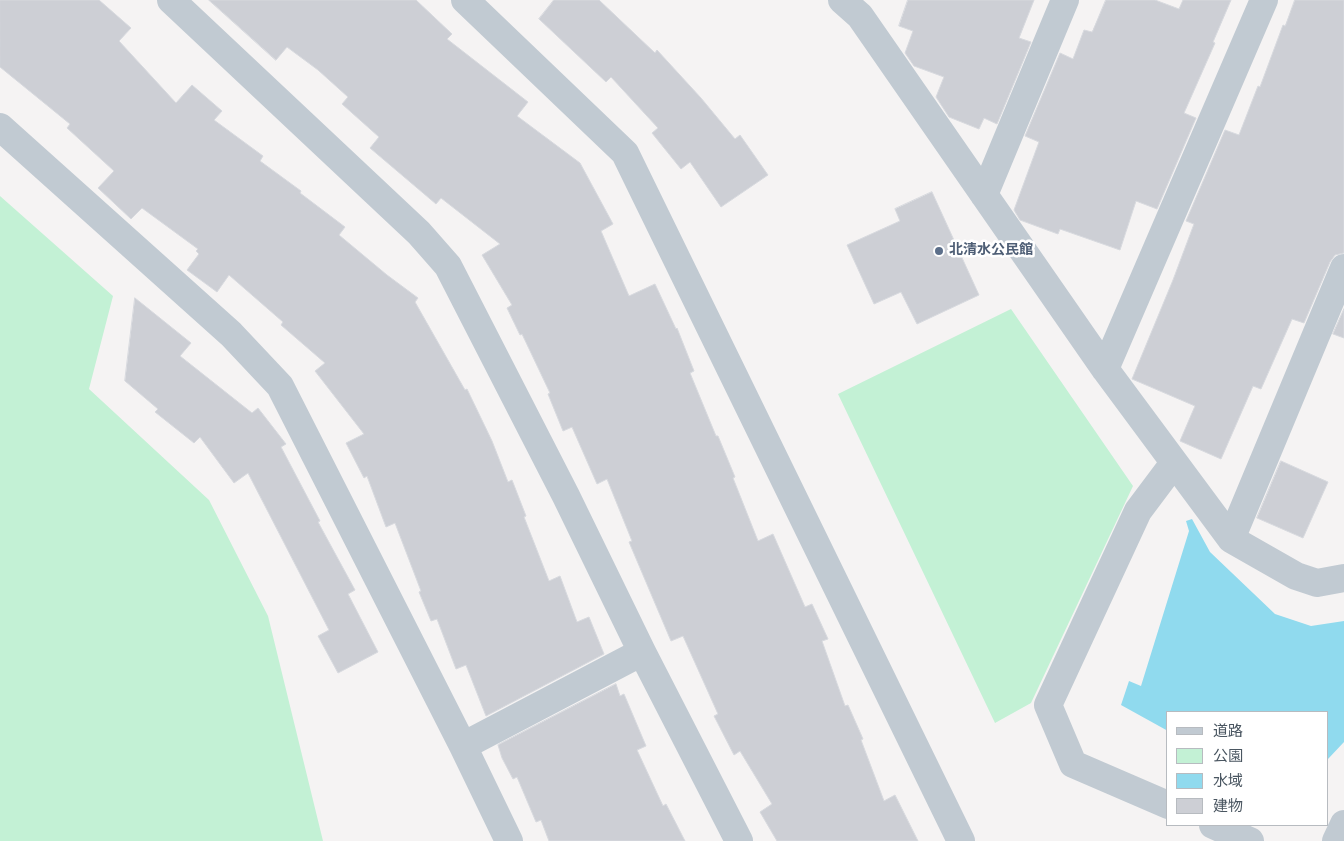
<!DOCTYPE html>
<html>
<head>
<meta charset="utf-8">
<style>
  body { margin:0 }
  #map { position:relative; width:1344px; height:841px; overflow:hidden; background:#f5f3f3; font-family:"Titillium Web","Noto Sans JP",sans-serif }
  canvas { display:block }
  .legend { position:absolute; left:1166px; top:711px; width:162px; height:115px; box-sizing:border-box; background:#fff; border:1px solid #b7bbc0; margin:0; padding:6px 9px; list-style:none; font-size:15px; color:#4a5661 }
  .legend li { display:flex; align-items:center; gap:10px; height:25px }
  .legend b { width:25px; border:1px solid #b7bbc0 }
</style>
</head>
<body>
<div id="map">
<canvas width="1344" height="841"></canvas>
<ul class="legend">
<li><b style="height:6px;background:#c1cad2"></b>道路</li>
<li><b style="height:14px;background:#c3f1d5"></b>公園</li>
<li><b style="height:14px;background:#90daee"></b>水域</li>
<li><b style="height:14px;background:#cdcfd5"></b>建物</li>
</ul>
</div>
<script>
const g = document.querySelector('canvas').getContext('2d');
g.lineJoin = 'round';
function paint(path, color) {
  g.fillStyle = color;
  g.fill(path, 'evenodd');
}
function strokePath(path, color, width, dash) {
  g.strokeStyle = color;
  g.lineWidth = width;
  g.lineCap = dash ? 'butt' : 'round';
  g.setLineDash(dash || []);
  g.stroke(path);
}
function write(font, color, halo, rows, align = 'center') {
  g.font = font + ' "Titillium Web","Noto Sans JP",sans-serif';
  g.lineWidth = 5;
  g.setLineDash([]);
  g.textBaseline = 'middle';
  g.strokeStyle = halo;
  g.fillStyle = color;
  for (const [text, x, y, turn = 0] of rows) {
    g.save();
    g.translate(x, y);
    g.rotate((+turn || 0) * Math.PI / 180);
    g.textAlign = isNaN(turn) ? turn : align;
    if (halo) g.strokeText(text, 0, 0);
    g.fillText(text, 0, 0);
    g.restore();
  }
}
const green = new Path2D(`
  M 0,196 L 113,296 L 89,389 L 209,500 L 268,616 L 323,841 L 0,841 Z
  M 1011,309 L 1133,486 L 1031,703 L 995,723 L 838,394 Z`);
const water = new Path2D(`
  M 1192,519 L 1210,552 L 1275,614 L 1311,626 L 1344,621 L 1344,742 L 1328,759 L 1328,712 L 1168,712 L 1168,731 L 1121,705 L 1129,681 L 1141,686 L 1189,531 L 1186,521 Z`);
const building = new Path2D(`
  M 0,0 L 99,0 L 131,28 L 119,41 L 176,103 L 192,85 L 222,111 L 214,120 L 263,156 L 260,161 L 301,191 L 300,193 L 345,227 L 339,235 L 387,275 L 418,298 L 415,302 L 465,390 L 467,389 L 492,441 L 508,482 L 512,480 L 526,516 L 524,517 L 549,581 L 560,576 L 577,622 L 589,617 L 604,654 L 486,716 L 466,665 L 456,669 L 437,619 L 431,621 L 419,592 L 421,591 L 395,523 L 386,527 L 367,476 L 364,478 L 346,443 L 364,434 L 315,371 L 325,363 L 281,325 L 283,322 L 229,275 L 217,292 L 187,270 L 199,254 L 196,251 L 198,249 L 142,208 L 131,219 L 98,188 L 114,171 L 67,128 L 70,124 L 0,67 Z
  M 209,0 L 416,0 L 452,34 L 447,39 L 528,102 L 517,116 L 580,163 L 613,224 L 601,231 L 629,296 L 655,284 L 676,329 L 677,328 L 694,371 L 690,373 L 716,436 L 718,436 L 735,477 L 733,478 L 758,541 L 773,534 L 805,607 L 812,604 L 828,639 L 822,641 L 845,706 L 848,705 L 863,739 L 861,740 L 884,801 L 895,795 L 918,841 L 777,841 L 760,812 L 772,804 L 740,751 L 734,755 L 714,716 L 718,714 L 683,636 L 671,641 L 629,542 L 632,541 L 607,479 L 597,484 L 572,427 L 563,431 L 548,394 L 550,393 L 522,334 L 520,335 L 507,308 L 512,305 L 482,255 L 500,244 L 441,198 L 436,204 L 370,148 L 379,137 L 342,104 L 348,97 L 318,70 L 287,47 L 276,60 Z
  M 554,0 L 599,0 L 655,53 L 657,50 L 701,98 L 735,139 L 740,135 L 768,175 L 721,207 L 690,162 L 681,169 L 652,133 L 658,128 L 611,77 L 606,82 L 539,19 Z
  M 908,0 L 1034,0 L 1019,38 L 1031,42 L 997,124 L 984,118 L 979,129 L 949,117 L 936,97 L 944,77 L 914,66 L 905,53 L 913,31 L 899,26 Z
  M 1106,0 L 1155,0 L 1179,9 L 1183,0 L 1231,0 L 1213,42 L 1215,43 L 1184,113 L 1196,118 L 1157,209 L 1136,201 L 1120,250 L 1060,229 L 1058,234 L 1020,220 L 1014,210 L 1039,142 L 1025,136 L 1060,53 L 1073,59 L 1084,30 L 1092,32 Z
  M 1295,0 L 1344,0 L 1344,253 L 1335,255 L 1330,262 L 1304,323 L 1292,319 L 1261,389 L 1253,386 L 1221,459 L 1180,441 L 1195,406 L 1132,379 L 1173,280 L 1194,224 L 1186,221 L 1225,130 L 1239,135 L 1258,86 L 1260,87 L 1283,25 L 1285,26 Z
  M 932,192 L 979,295 L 917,324 L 901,292 L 874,304 L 847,245 L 900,221 L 895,209 Z
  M 135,298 L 191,343 L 180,356 L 252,413 L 258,408 L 286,444 L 281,447 L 320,521 L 318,522 L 355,590 L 348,594 L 378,652 L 338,673 L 318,636 L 329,630 L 248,473 L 234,483 L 200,437 L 194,443 L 155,412 L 158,409 L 125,381 Z
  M 1344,309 L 1344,338 L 1333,334 Z
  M 1281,461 L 1328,482 L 1303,538 L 1257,518 Z
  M 616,684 L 620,696 L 624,694 L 646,746 L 637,750 L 663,806 L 666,804 L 685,841 L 549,841 L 541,820 L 536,822 L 517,777 L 513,779 L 502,758 L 498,745 Z`);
const street = new Path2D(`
  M 171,0 L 419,233 L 448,266 L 566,496 L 642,652 L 739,841
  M 465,0 L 625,153 L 961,841
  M 842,0 L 860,16 L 1105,369 L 1231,539 L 1296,576 L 1317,583 L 1344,578
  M 0,127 L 231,334 L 280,386 L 463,746 L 509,841
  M 984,195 L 1065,0
  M 1105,369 L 1264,0
  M 1231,539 L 1344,268
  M 463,746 L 642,652
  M 1168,805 L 1073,764 L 1048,705 L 1138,511 L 1174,463
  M 1213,825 L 1250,841
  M 1336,841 L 1344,824`);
const markers = [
  [939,251,5,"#5c6f8a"]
];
const serviceNames = [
  ["北清水公民館",949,251]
];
paint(green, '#c3f1d5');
paint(water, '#90daee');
paint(building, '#cdcfd5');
strokePath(building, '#d7d9de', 1);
strokePath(street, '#c1cad2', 28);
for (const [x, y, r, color] of markers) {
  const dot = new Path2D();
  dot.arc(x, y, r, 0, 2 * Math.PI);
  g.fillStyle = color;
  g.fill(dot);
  strokePath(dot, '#fff', 2);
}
write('bold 14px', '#4e5e75', '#fff', serviceNames, 'left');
</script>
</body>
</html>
